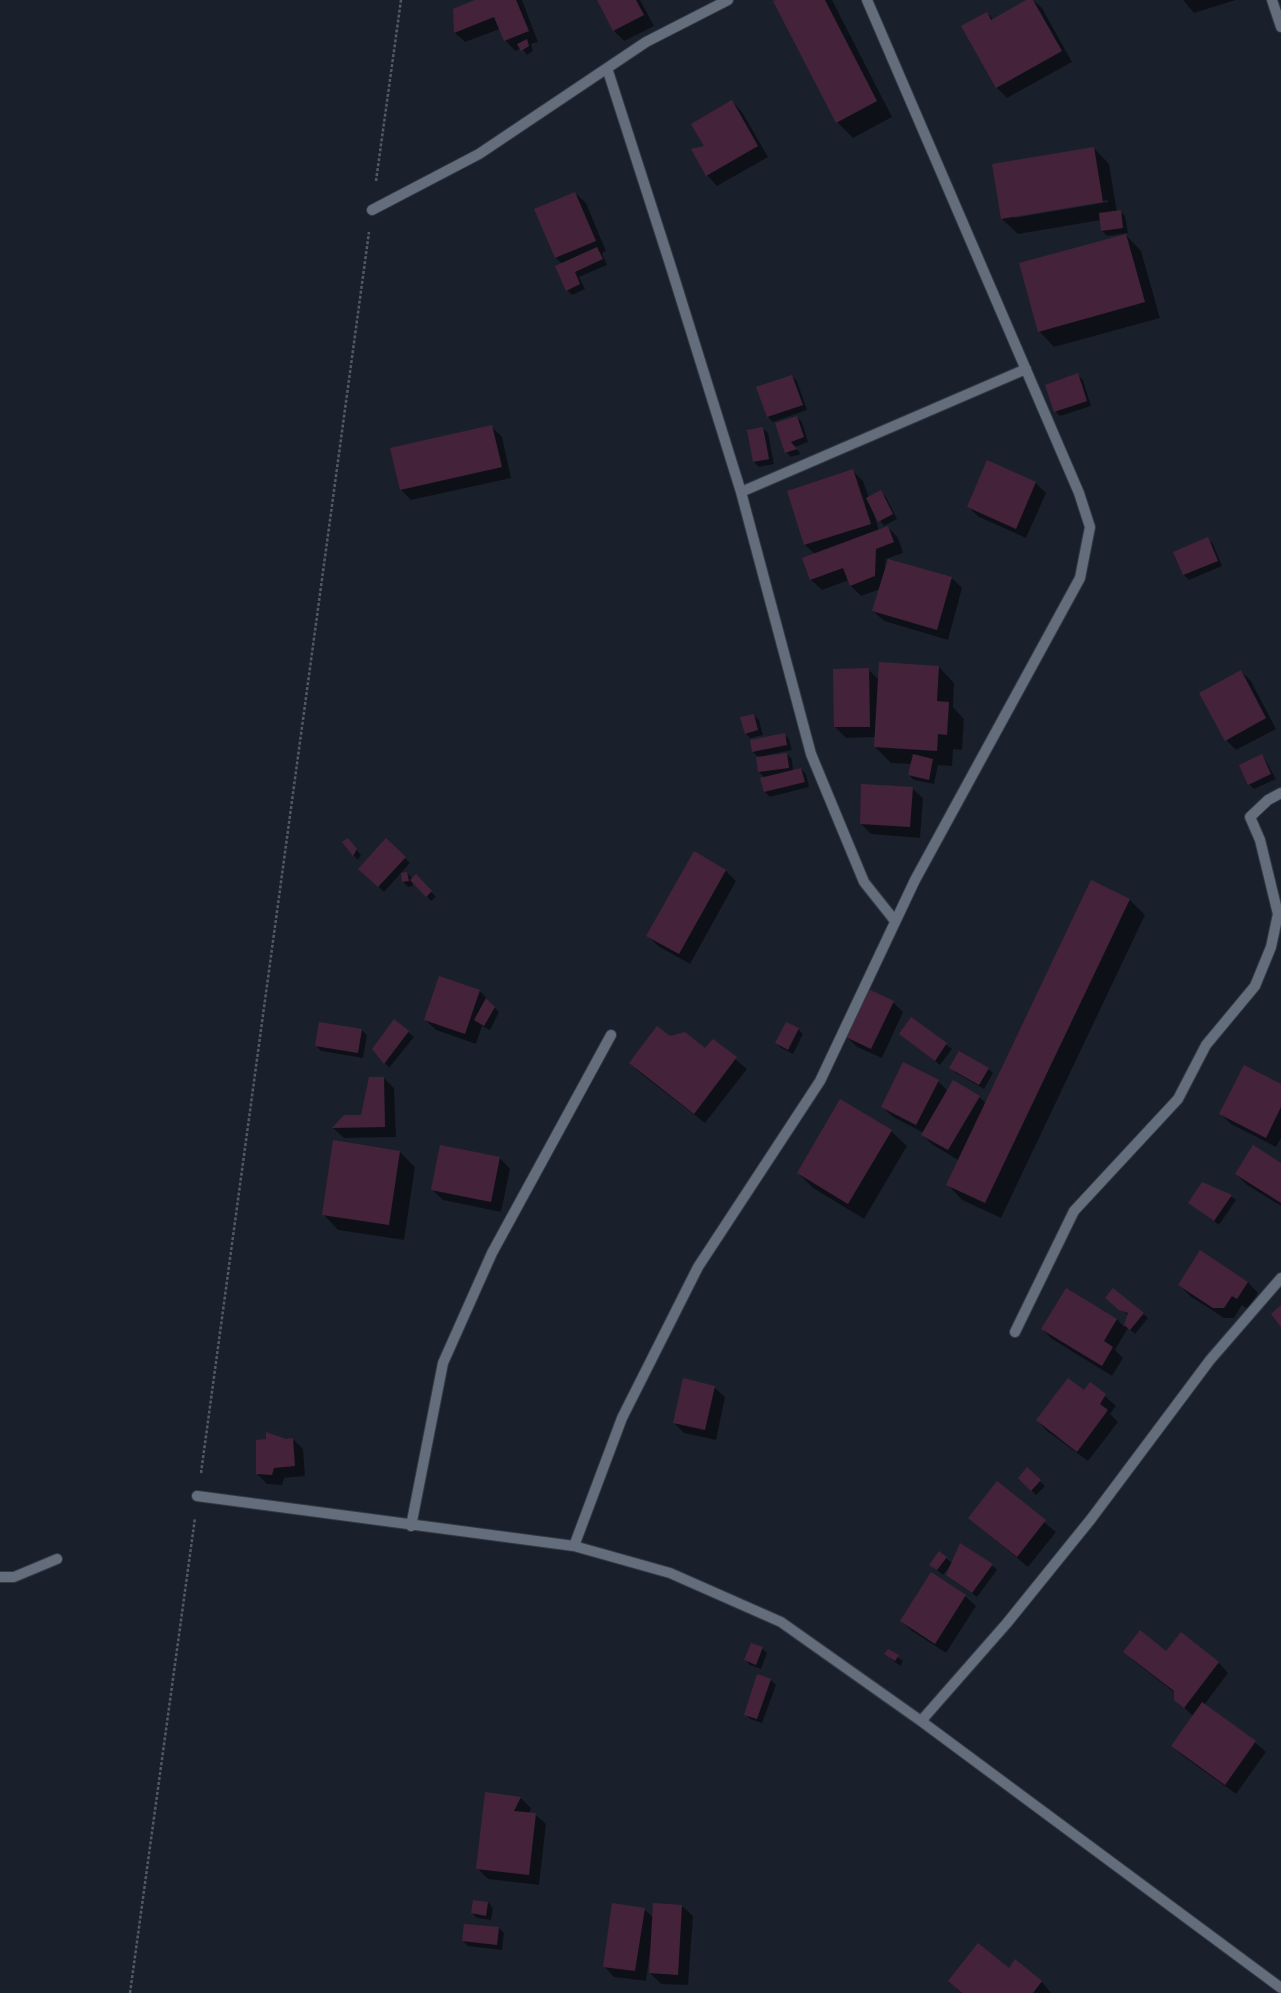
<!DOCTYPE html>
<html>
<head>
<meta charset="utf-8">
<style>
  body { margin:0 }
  canvas { display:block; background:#19202c }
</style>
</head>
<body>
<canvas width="1281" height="1993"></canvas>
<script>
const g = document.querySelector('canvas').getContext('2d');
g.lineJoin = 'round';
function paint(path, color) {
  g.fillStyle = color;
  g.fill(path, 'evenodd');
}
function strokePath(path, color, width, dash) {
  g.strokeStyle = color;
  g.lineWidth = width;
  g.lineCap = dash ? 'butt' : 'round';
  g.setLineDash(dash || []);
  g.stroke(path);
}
const shadow = new Path2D(`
  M 478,0 L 522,0 L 538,42 L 531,44 L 533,51 L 527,55 L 521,48 L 515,51 L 505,40 L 500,29 L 465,42 L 454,32 Z
  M 598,0 L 640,0 L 654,26 L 624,41 L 614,31 Z
  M 778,0 L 832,0 L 892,117 L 853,138 L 837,122 Z
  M 1028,0 L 1033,0 L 1042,8 L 1072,62 L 1007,98 L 997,88 L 963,27 L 987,13 L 994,20 Z
  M 1183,0 L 1236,0 L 1194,13 Z
  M 732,101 L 742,112 L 768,157 L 717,186 L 707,175 L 706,147 Z
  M 1094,148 L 1109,164 L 1117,212 L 1120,211 L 1125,216 L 1128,233 L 1107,236 L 1102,231 L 1101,220 L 1018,234 L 1002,219 L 993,165 ZM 1108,200 L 1108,202 L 1014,218 L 1014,216 Z
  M 575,193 L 586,203 L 606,251 L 602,253 L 607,265 L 579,277 L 585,289 L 572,295 L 567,290 L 562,264 L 556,258 L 536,210 Z
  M 1126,235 L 1141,251 L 1160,318 L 1054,347 L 1039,331 Z
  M 1078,375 L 1083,380 L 1091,406 L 1060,416 L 1055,411 Z
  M 792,376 L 797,381 L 807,410 L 773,422 L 768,417 Z
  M 797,417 L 802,422 L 808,442 L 795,447 L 801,454 L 791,457 L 786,452 Z
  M 491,426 L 502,437 L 511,478 L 411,500 L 401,490 L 391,449 Z
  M 763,428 L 768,433 L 774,464 L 759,467 L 754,462 L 748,430 Z
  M 988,462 L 1036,483 L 1046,493 L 1026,538 L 979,517 L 968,507 Z
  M 853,471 L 863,481 L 869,498 L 881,492 L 886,497 L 897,519 L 884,526 L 874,513 L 879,531 L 888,527 L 898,538 L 903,553 L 886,559 L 885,567 L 952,578 L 962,588 L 948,640 L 884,621 L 873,611 L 880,589 L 861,596 L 850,585 L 849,580 L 822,590 L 811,580 L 804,558 L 815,554 L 805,545 L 788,492 Z
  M 1208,539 L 1213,544 L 1222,566 L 1189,580 L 1184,575 Z
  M 939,667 L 954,683 L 953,707 L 964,719 L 962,750 L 953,749 L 952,766 L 938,765 L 934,784 L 914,780 L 909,775 L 911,764 L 891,763 L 875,747 L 876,737 L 846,738 L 835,727 L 834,670 L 868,669 L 879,680 Z
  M 1241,671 L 1251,681 L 1276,729 L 1236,750 L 1226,740 Z
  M 754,715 L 759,720 L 763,735 L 750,738 L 745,733 Z
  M 784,734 L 789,739 L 792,750 L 767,755 L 767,757 L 787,754 L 792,759 L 793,771 L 801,769 L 806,774 L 809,787 L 770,797 L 765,792 L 761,779 L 765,778 L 759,772 L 759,758 L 753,752 Z
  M 1261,756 L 1266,761 L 1276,779 L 1254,789 L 1249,784 Z
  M 912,788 L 923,798 L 920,838 L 871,834 L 861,824 Z
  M 348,839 L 361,855 L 358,860 L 353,855 Z
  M 386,839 L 410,863 L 384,892 L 364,873 Z
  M 694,853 L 726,871 L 736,881 L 690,964 L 658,946 L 647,935 Z
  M 407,873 L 413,879 L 416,876 L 436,897 L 431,901 L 412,881 L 413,886 L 408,887 L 403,882 Z
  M 1091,881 L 1130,900 L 1145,915 L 1001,1218 L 962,1200 L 947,1184 L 958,1160 L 933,1145 L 922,1135 L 924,1133 L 893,1117 L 882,1107 L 938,1081 L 948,1091 L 979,1097 L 986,1103 Z
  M 439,978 L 480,991 L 499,1012 L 490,1030 L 482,1026 L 476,1044 L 436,1030 L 425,1020 Z
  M 893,1002 L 903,1012 L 882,1058 L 857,1047 L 847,1037 Z
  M 912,1019 L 952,1049 L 940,1065 L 900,1034 Z
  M 395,1020 L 414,1037 L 389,1068 L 373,1049 Z
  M 798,1029 L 803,1034 L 793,1054 L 781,1048 L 776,1043 Z
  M 362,1030 L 367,1035 L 363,1058 L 321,1051 L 316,1046 Z
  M 670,1037 L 706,1050 L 713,1040 L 747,1069 L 705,1123 L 640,1073 L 630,1063 Z
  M 951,1068 L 988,1068 L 993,1073 L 984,1089 L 956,1073 Z
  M 384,1078 L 394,1088 L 396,1137 L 344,1138 L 333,1128 L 344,1116 L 361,1116 Z
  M 1281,1085 L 1281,1138 L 1276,1147 L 1231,1124 L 1220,1114 Z
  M 891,1131 L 907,1146 L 864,1219 L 813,1188 L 798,1173 Z
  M 400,1152 L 415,1167 L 404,1240 L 338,1230 L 323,1214 Z
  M 500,1158 L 510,1169 L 501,1212 L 443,1200 L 432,1190 Z
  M 1281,1164 L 1281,1206 L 1247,1185 L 1236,1174 Z
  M 1231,1196 L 1236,1200 L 1219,1225 L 1189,1203 Z
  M 1201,1252 L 1248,1282 L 1258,1293 L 1248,1309 L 1242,1305 L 1234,1318 L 1224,1318 L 1190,1296 L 1179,1285 Z
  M 1106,1298 L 1143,1313 L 1148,1318 L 1135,1334 L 1128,1328 L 1115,1350 L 1123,1358 L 1112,1376 L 1052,1339 L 1042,1329 L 1117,1319 L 1124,1327 L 1128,1315 Z
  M 1090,1383 L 1116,1406 L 1110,1414 L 1118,1422 L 1088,1461 L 1047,1431 L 1037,1420 L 1084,1392 Z
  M 714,1387 L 725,1397 L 716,1440 L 684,1433 L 674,1423 Z
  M 293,1439 L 303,1449 L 305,1476 L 284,1478 L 282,1485 L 267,1484 L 257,1474 L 286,1440 Z
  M 1027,1469 L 1045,1486 L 1036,1495 L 1019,1478 Z
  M 997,1483 L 1056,1532 L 1028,1567 L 969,1518 Z
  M 940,1553 L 952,1563 L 943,1575 L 931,1565 Z
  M 992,1565 L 997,1570 L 977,1597 L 953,1580 Z
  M 932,1574 L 965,1596 L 976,1606 L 946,1653 L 912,1631 L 901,1621 Z
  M 762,1648 L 767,1653 L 761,1669 L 750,1665 L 745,1660 Z
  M 888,1650 L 903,1661 L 900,1666 L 885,1654 Z
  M 1125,1652 L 1166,1652 L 1218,1662 L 1228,1673 L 1204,1705 L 1255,1742 L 1266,1752 L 1236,1794 L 1183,1756 L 1172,1746 L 1193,1716 L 1175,1699 L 1175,1693 L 1135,1662 Z
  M 758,1676 L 771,1680 L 776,1685 L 762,1723 L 750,1719 L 745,1714 Z
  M 486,1793 L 521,1798 L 531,1808 L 529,1813 L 535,1814 L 546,1824 L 539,1885 L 488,1879 L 478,1869 Z
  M 488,1902 L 493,1908 L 491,1920 L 477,1918 L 472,1913 Z
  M 654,1904 L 682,1906 L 693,1916 L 688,1985 L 661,1984 L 650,1973 L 652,1951 L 650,1951 L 646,1981 L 614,1977 L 604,1966 L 644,1909 L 654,1918 Z
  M 499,1928 L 504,1933 L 502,1950 L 468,1946 L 463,1941 Z
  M 1016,1960 L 1042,1982 L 1051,1993 L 961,1993 L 949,1981 L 1009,1969 Z`);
const building = new Path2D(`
  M 475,0 L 516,0 L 529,31 L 504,41 L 494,17 L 454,33 L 453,9 Z
  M 597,0 L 636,0 L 644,15 L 613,31 Z
  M 776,0 L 825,0 L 877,101 L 836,123 L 773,1 Z
  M 1026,0 L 1033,0 L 1062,51 L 996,88 L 961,26 L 987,12 L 991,20 Z
  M 527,39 L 529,46 L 521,51 L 517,44 Z
  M 732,100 L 758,146 L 706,176 L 691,149 L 704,146 L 691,124 Z
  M 1094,147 L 1103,202 L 1001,219 L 992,164 Z
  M 575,192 L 596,241 L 555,258 L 534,209 Z
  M 1121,210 L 1123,228 L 1101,231 L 1099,213 Z
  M 1126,234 L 1145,302 L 1038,332 L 1019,263 Z
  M 597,247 L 603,259 L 575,272 L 580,284 L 566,291 L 555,266 Z
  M 1078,373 L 1087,401 L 1054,412 L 1045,385 Z
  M 792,375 L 803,405 L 767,417 L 756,387 Z
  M 797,416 L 804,437 L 791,442 L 797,449 L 785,453 L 775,423 Z
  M 492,425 L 502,467 L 400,490 L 390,448 Z
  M 763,427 L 769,459 L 753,462 L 747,430 Z
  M 987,460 L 1036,482 L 1016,529 L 967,507 Z
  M 853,469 L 871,524 L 804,545 L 787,491 Z
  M 881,490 L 893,514 L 878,522 L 866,498 Z
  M 888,526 L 894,542 L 876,549 L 875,576 L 850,586 L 843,568 L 810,580 L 802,558 Z
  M 1208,537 L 1218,561 L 1183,575 L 1173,552 Z
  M 888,559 L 952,577 L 937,630 L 872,611 Z
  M 879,662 L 939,666 L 937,701 L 949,702 L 947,735 L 938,734 L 937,751 L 874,747 Z
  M 869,668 L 870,727 L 834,727 L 833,669 Z
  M 1241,670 L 1266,718 L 1225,741 L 1199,693 Z
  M 754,714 L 758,730 L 745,734 L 740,717 Z
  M 785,733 L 787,745 L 752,752 L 750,740 Z
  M 787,753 L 789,768 L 758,772 L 756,757 Z
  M 913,754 L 933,759 L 929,780 L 908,775 Z
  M 1262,754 L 1271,774 L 1248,785 L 1239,765 Z
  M 801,768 L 805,782 L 764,792 L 760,778 Z
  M 861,784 L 913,787 L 910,827 L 860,824 Z
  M 348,838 L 357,849 L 353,856 L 342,842 Z
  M 386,838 L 406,857 L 378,887 L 358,869 Z
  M 694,851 L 726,870 L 679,954 L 646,936 Z
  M 407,872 L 409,881 L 402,882 L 401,873 Z
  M 416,874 L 432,891 L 426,897 L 410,880 Z
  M 1091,880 L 1130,899 L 985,1203 L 946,1185 Z
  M 439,976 L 480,990 L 465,1034 L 424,1020 Z
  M 868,989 L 894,1001 L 871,1049 L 846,1037 Z
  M 486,998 L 495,1007 L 484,1026 L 474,1020 Z
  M 911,1017 L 947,1043 L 935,1061 L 899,1034 Z
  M 394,1019 L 409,1031 L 384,1064 L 372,1049 Z
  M 319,1022 L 362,1029 L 358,1053 L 315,1046 Z
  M 786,1022 L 799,1028 L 788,1050 L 775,1043 Z
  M 657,1026 L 670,1036 L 685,1032 L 705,1048 L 713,1039 L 737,1057 L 694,1114 L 629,1063 Z
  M 959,1051 L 989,1068 L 979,1085 L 949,1068 Z
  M 903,1062 L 939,1080 L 916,1125 L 881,1107 Z
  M 1244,1065 L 1281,1084 L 1281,1107 L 1266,1138 L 1219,1114 Z
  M 369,1077 L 384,1077 L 385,1127 L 332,1128 L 344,1115 L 361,1115 Z
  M 953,1080 L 980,1096 L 948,1150 L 921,1135 Z
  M 840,1099 L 892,1130 L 848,1204 L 797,1173 Z
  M 333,1140 L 400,1151 L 389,1225 L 322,1215 Z
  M 440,1145 L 500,1157 L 491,1202 L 431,1190 Z
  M 1253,1145 L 1281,1163 L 1281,1203 L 1235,1174 Z
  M 1202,1182 L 1232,1195 L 1214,1221 L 1188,1203 Z
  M 1200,1250 L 1248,1282 L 1237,1299 L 1232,1296 L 1224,1308 L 1213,1308 L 1178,1285 Z
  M 1066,1288 L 1117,1319 L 1104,1341 L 1113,1347 L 1102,1366 L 1041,1329 Z
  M 1113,1288 L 1144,1313 L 1130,1330 L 1124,1325 L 1128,1313 L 1119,1310 L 1105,1298 Z
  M 1281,1305 L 1281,1327 L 1271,1314 Z
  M 683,1378 L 715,1386 L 705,1430 L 673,1423 Z
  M 1068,1378 L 1084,1390 L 1090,1382 L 1106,1394 L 1100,1404 L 1108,1410 L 1077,1452 L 1036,1420 Z
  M 266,1432 L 286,1439 L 293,1438 L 295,1466 L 274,1468 L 272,1475 L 256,1474 L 256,1440 L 266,1439 Z
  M 1027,1467 L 1041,1480 L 1031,1491 L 1018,1478 Z
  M 997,1481 L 1046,1520 L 1017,1557 L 968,1518 Z
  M 960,1543 L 993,1564 L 972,1593 L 946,1575 Z
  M 939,1551 L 947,1557 L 937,1570 L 929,1565 Z
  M 931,1572 L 966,1595 L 935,1644 L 900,1621 Z
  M 1140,1630 L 1166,1651 L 1181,1632 L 1219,1662 L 1184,1708 L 1174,1700 L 1174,1691 L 1123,1652 Z
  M 751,1643 L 763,1647 L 756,1665 L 744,1660 Z
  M 888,1649 L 899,1655 L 895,1661 L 884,1654 Z
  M 757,1674 L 771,1679 L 757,1719 L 744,1715 Z
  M 1202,1702 L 1256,1741 L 1225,1785 L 1171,1746 Z
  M 485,1792 L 521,1797 L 514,1811 L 536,1813 L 529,1875 L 476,1869 Z
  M 473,1900 L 488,1902 L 486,1916 L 471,1913 Z
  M 612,1903 L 645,1908 L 635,1971 L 603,1967 Z
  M 653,1903 L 682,1905 L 678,1975 L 649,1973 Z
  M 464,1924 L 499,1927 L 497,1945 L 462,1941 Z
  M 978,1943 L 1009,1968 L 1015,1959 L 1042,1981 L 1033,1993 L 962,1993 L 948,1981 Z`);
const path = new Path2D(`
  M 376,181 L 401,0
  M 201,1473 L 369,232
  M 130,1993 L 195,1518`);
const minor = new Path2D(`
  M 1272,0 L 1281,27
  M 607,68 L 670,264 L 741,492 L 1026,369
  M 372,210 L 479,154 L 646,42 L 728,0
  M 741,492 L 811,754 L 864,882 L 895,921
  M 1015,1332 L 1074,1211 L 1178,1099 L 1206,1045 L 1255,986 L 1271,947 L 1278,914 L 1260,840 L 1250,817 L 1268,800 L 1281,793
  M 197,1496 L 574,1546 L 670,1573 L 781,1622 L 921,1721 L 1281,1988
  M 411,1526 L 443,1363 L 492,1253 L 611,1035
  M 574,1546 L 622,1418 L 698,1267 L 820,1081 L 915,880 L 1080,578 L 1090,527 L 1079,493 L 867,0
  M 0,1577 L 14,1577 L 57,1559
  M 921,1721 L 1007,1623 L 1091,1519 L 1210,1360 L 1281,1278`);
paint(shadow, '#0007');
paint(building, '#44223a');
strokePath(minor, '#343a44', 12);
strokePath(path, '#535964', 2.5, [3, 2]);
strokePath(minor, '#646d7c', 10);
</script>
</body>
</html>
